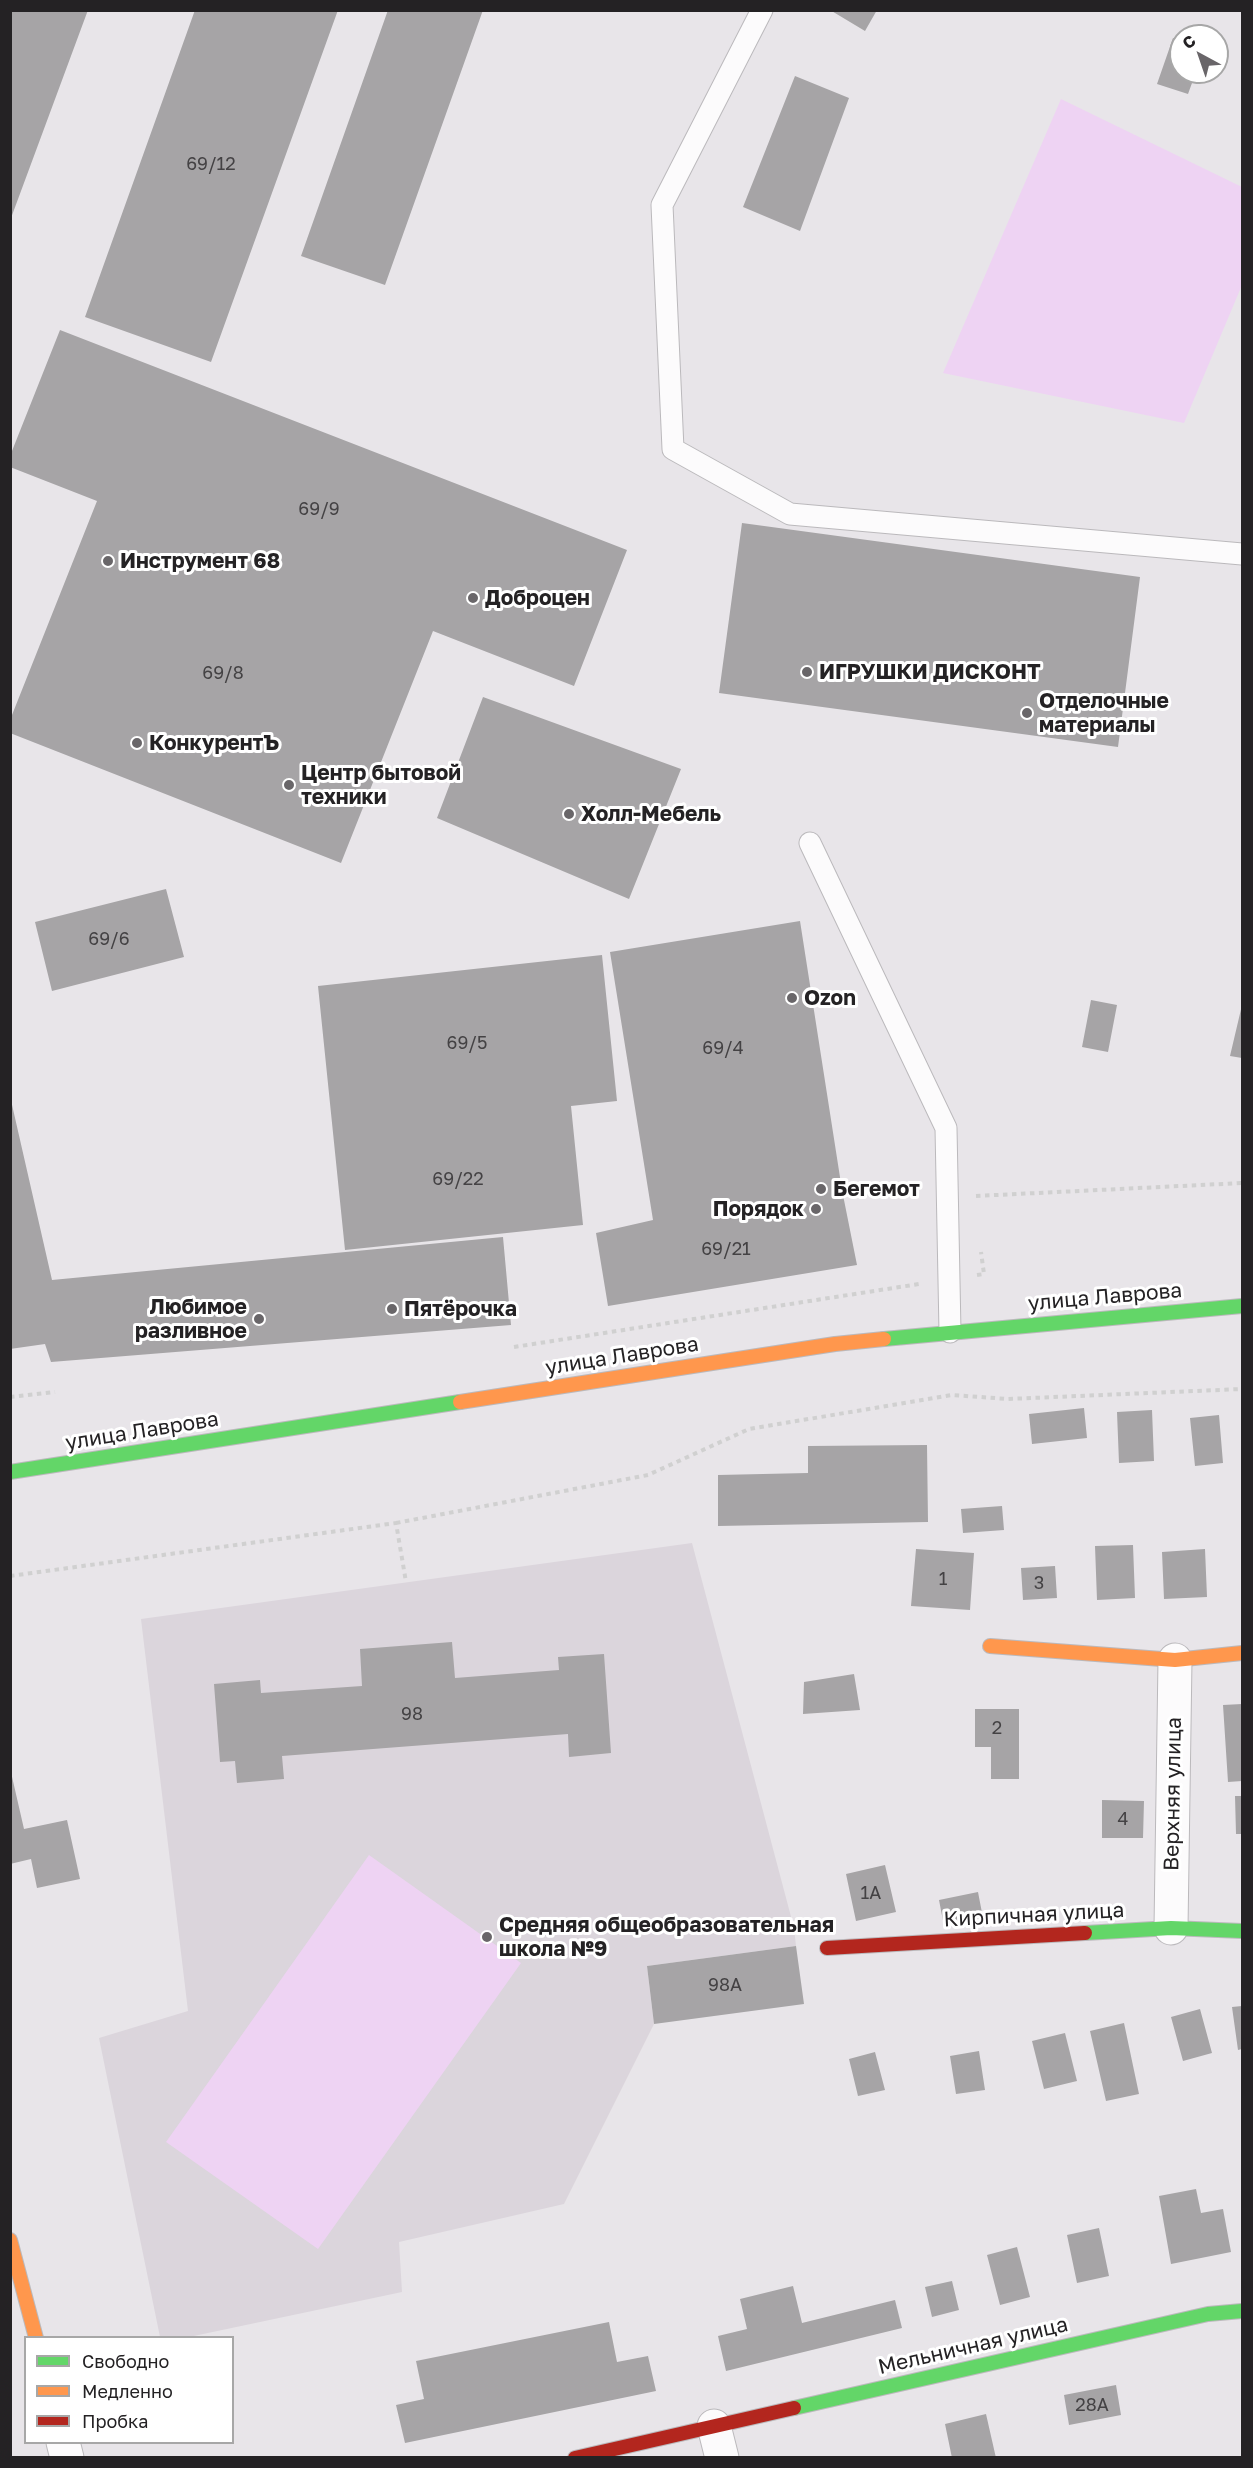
<!DOCTYPE html>
<html>
<head>
<meta charset="utf-8">
<style>
  body { margin:0 }
  #map { position:relative; width:1253px; height:2468px; overflow:hidden; background:#e8e5e9; font-family:"Golos Text",sans-serif }
  canvas { display:block }
  .frame { position:absolute; inset:0; border:12px solid #242224; pointer-events:none }
  .legend { position:absolute; left:24px; top:2336px; width:210px; height:108px; box-sizing:border-box; background:#fff; border:2px solid #a7a7a7; margin:0; padding:8px 10px; list-style:none; font-size:18px; color:#242224 }
  .legend li { display:flex; align-items:center; gap:12px; height:30px }
  .legend b { width:30px; border:2px solid #a7a7a7 }
  .north { position:absolute; left:1169px; top:24px; width:60px; height:60px; box-sizing:border-box; background:#fff; border:2px solid #a7a7a7; border-radius:50%; rotate:320deg; font-size:16px; font-weight:700; line-height:24px; text-align:center; color:#242224 }
  .north::after { content:''; display:block; margin:auto; width:21px; height:27px; background:#696669; clip-path:polygon(50% 0,100% 100%,50% 72%,0 100%) }
</style>
</head>
<body>
<div id="map">
<canvas width="1253" height="2468"></canvas>
<div class="frame"></div>
<ul class="legend">
<li><b style="height:8px;background:#63d668"></b>Свободно</li>
<li><b style="height:8px;background:#ff974d"></b>Медленно</li>
<li><b style="height:8px;background:#b3261e"></b>Пробка</li>
</ul>
<div class="north">С</div>
</div>
<script>
const g = document.querySelector('canvas').getContext('2d');
g.lineJoin = 'round';
function paint(path, color) {
  g.fillStyle = color;
  g.fill(path, 'evenodd');
}
function strokePath(path, color, width, dash) {
  g.strokeStyle = color;
  g.lineWidth = width;
  g.lineCap = dash ? 'butt' : 'round';
  g.setLineDash(dash || []);
  g.stroke(path);
}
function write(font, color, halo, rows, align = 'center') {
  g.font = font + ' "Golos Text",sans-serif';
  g.lineWidth = 6;
  g.setLineDash([]);
  g.textBaseline = 'middle';
  g.strokeStyle = halo;
  g.fillStyle = color;
  for (const [text, x, y, turn = 0] of rows) {
    g.save();
    g.translate(x, y);
    g.rotate((+turn || 0) * Math.PI / 180);
    g.textAlign = isNaN(turn) ? turn : align;
    if (halo) g.strokeText(text, 0, 0);
    g.fillText(text, 0, 0);
    g.restore();
  }
}
const built = new Path2D(`
  M 692,1543 L 794,1928 L 796,1946 L 647,1966 L 654,2024 L 564,2204 L 399,2242 L 402,2292 L 189,2337 L 160,2337 L 99,2038 L 188,2011 L 141,1619 Z`);
const green = new Path2D(`
  M 1061,99 L 1242,187 L 1242,285 L 1184,423 L 943,373 Z
  M 369,1855 L 521,1963 L 318,2249 L 166,2142 Z`);
const building = new Path2D(`
  M 10,10 L 88,10 L 11,218 L 10,217 Z
  M 195,10 L 338,10 L 211,362 L 85,317 Z
  M 388,10 L 483,10 L 385,285 L 301,256 Z
  M 830,10 L 877,10 L 865,31 Z
  M 1173,38 L 1181,41 L 1181,72 L 1196,72 L 1188,94 L 1157,84 Z
  M 795,76 L 849,98 L 800,231 L 743,207 Z
  M 60,330 L 627,550 L 574,686 L 433,631 L 341,863 L 10,733 L 10,720 L 97,501 L 10,467 L 10,456 Z
  M 742,523 L 1140,577 L 1118,747 L 719,693 Z
  M 483,697 L 681,769 L 629,899 L 437,818 Z
  M 166,889 L 184,957 L 52,991 L 35,922 Z
  M 800,921 L 842,1190 L 857,1265 L 608,1306 L 596,1233 L 653,1220 L 610,952 Z
  M 602,955 L 617,1101 L 571,1106 L 583,1225 L 345,1250 L 318,986 Z
  M 1091,1000 L 1117,1005 L 1108,1052 L 1082,1047 Z
  M 1242,1005 L 1242,1058 L 1230,1056 Z
  M 10,1096 L 52,1280 L 503,1237 L 511,1325 L 51,1362 L 45,1344 L 10,1349 Z
  M 1084,1408 L 1087,1438 L 1032,1444 L 1029,1414 Z
  M 1152,1410 L 1154,1461 L 1119,1463 L 1117,1412 Z
  M 1219,1415 L 1223,1463 L 1195,1466 L 1190,1418 Z
  M 927,1445 L 928,1522 L 718,1526 L 718,1475 L 808,1473 L 808,1446 Z
  M 1002,1506 L 1004,1530 L 963,1533 L 961,1509 Z
  M 1133,1545 L 1135,1598 L 1097,1600 L 1095,1546 Z
  M 916,1549 L 974,1553 L 970,1610 L 911,1606 Z
  M 1205,1549 L 1207,1597 L 1164,1599 L 1162,1552 Z
  M 1055,1566 L 1057,1598 L 1023,1600 L 1021,1568 Z
  M 452,1642 L 455,1678 L 559,1670 L 558,1657 L 604,1654 L 611,1753 L 569,1757 L 568,1734 L 282,1756 L 284,1779 L 237,1783 L 235,1761 L 220,1762 L 214,1684 L 260,1680 L 261,1693 L 362,1686 L 360,1649 Z
  M 854,1674 L 860,1710 L 803,1714 L 804,1682 Z
  M 1242,1704 L 1242,1781 L 1228,1782 L 1223,1705 Z
  M 975,1709 L 1019,1709 L 1019,1779 L 991,1779 L 991,1747 L 975,1747 Z
  M 10,1768 L 24,1829 L 67,1820 L 80,1879 L 37,1888 L 31,1859 L 10,1864 Z
  M 1235,1796 L 1242,1796 L 1242,1834 L 1236,1834 Z
  M 1102,1800 L 1144,1801 L 1143,1838 L 1102,1838 Z
  M 885,1865 L 896,1912 L 856,1921 L 846,1874 Z
  M 978,1892 L 983,1918 L 944,1926 L 939,1900 Z
  M 796,1946 L 804,2004 L 654,2024 L 647,1966 Z
  M 1242,2006 L 1242,2049 L 1238,2050 L 1232,2007 Z
  M 1200,2009 L 1212,2053 L 1183,2061 L 1171,2017 Z
  M 1124,2023 L 1139,2094 L 1106,2101 L 1090,2031 Z
  M 1065,2033 L 1077,2081 L 1044,2089 L 1032,2041 Z
  M 979,2051 L 985,2090 L 956,2094 L 950,2056 Z
  M 875,2052 L 885,2090 L 858,2096 L 849,2059 Z
  M 1196,2189 L 1201,2213 L 1223,2209 L 1231,2252 L 1171,2264 L 1159,2196 Z
  M 1099,2228 L 1109,2276 L 1077,2283 L 1067,2235 Z
  M 1017,2247 L 1030,2297 L 1000,2305 L 987,2255 Z
  M 952,2281 L 959,2310 L 932,2317 L 925,2287 Z
  M 793,2286 L 802,2323 L 895,2300 L 902,2328 L 726,2371 L 718,2336 L 747,2329 L 740,2299 Z
  M 609,2322 L 617,2362 L 648,2356 L 656,2391 L 405,2443 L 396,2405 L 424,2399 L 416,2361 Z
  M 1116,2385 L 1121,2415 L 1069,2425 L 1064,2395 Z
  M 986,2414 L 996,2458 L 952,2458 L 945,2424 Z`);
const path = new Path2D(`
  M 976,1196 L 1242,1183
  M 977,1275 L 984,1274 L 981,1252
  M 514,1347 L 919,1284
  M 10,1397 L 55,1392
  M 396,1523 L 648,1475 L 749,1429 L 952,1395 L 1008,1399 L 1242,1389
  M 10,1576 L 396,1523 L 406,1582`);
const lane = new Path2D(`
  M 762,10 L 662,205 L 673,449 L 790,514 L 1242,554
  M 810,843 L 946,1128 L 950,1332`);
const street = new Path2D(`
  M 1171,1928 L 1175,1660
  M 714,2426 L 722,2458
  M 63,2442 L 67,2458`);
const fast = new Path2D(`
  M 884,1339 L 1242,1306
  M 10,1472 L 460,1402
  M 1085,1933 L 1171,1928 L 1242,1931
  M 794,2408 L 1208,2314 L 1242,2311`);
const slow = new Path2D(`
  M 460,1402 L 835,1344 L 884,1339
  M 990,1646 L 1175,1660 L 1242,1653
  M 10,2240 L 36,2338`);
const jam = new Path2D(`
  M 827,1948 L 1085,1933
  M 575,2458 L 794,2408`);
const markers = [
  [108,561,6,"#696669"],
  [473,598,6,"#696669"],
  [807,672,6,"#696669"],
  [1027,713,6,"#696669"],
  [137,743,6,"#696669"],
  [289,785,6,"#696669"],
  [569,814,6,"#696669"],
  [792,998,6,"#696669"],
  [821,1189,6,"#696669"],
  [816,1209,6,"#696669"],
  [392,1309,6,"#696669"],
  [259,1319,6,"#696669"],
  [487,1937,6,"#696669"]
];
const numberNames = [
  ["69/12",211,164],
  ["69/9",319,509],
  ["69/8",223,673],
  ["69/6",109,939],
  ["69/5",467,1043],
  ["69/4",723,1048],
  ["69/22",458,1179],
  ["69/21",726,1249],
  ["1",943,1579],
  ["3",1039,1583],
  ["98",412,1714],
  ["2",997,1728],
  ["4",1123,1819],
  ["1А",871,1893],
  ["98А",725,1985],
  ["28А",1092,2405]
];
const poiNames = [
  ["Инструмент 68",120,561],
  ["Доброцен",485,598],
  ["ИГРУШКИ ДИСКОНТ",819,672],
  ["Отделочные",1039,701],
  ["материалы",1039,725],
  ["КонкурентЪ",149,743],
  ["Центр бытовой",301,773],
  ["техники",301,797],
  ["Холл-Мебель",581,814],
  ["Ozon",804,998],
  ["Бегемот",833,1189],
  ["Порядок",804,1209,"right"],
  ["Любимое",247,1307,"right"],
  ["разливное",247,1331,"right"],
  ["Пятёрочка",404,1309],
  ["Средняя общеобразовательная",499,1925],
  ["школа №9",499,1949]
];
const streetNames = [
  ["улица Лаврова",1105,1297,-5],
  ["улица Лаврова",622,1356,-9],
  ["улица Лаврова",142,1431,-9],
  ["Верхняя улица",1173,1794,-89],
  ["Кирпичная улица",1034,1915,-3],
  ["Мельничная улица",973,2346,-13]
];
paint(built, '#dbd5dc');
paint(green, '#eed3f3');
paint(building, '#a6a4a6');
strokePath(lane, '#bbb9bc', 23);
strokePath(street, '#bbb9bc', 35);
strokePath(fast, '#bbb9bc', 16);
strokePath(slow, '#bbb9bc', 16);
strokePath(jam, '#bbb9bc', 16);
strokePath(path, '#d0d0d0', 4, [4.5, 4.5]);
strokePath(lane, '#fcfbfc', 21);
strokePath(street, '#fcfbfc', 33);
strokePath(fast, '#63d668', 14);
strokePath(slow, '#ff974d', 14);
strokePath(jam, '#b3261e', 14);
for (const [x, y, r, color] of markers) {
  const dot = new Path2D();
  dot.arc(x, y, r, 0, 2 * Math.PI);
  g.fillStyle = color;
  g.fill(dot);
  strokePath(dot, '#fff', 2);
}
write('18px', '#444244', null, numberNames);
write('bold 21px', '#242224', '#fff', poiNames, 'left');
write('21px', '#242224', '#fff', streetNames);
</script>
</body>
</html>
